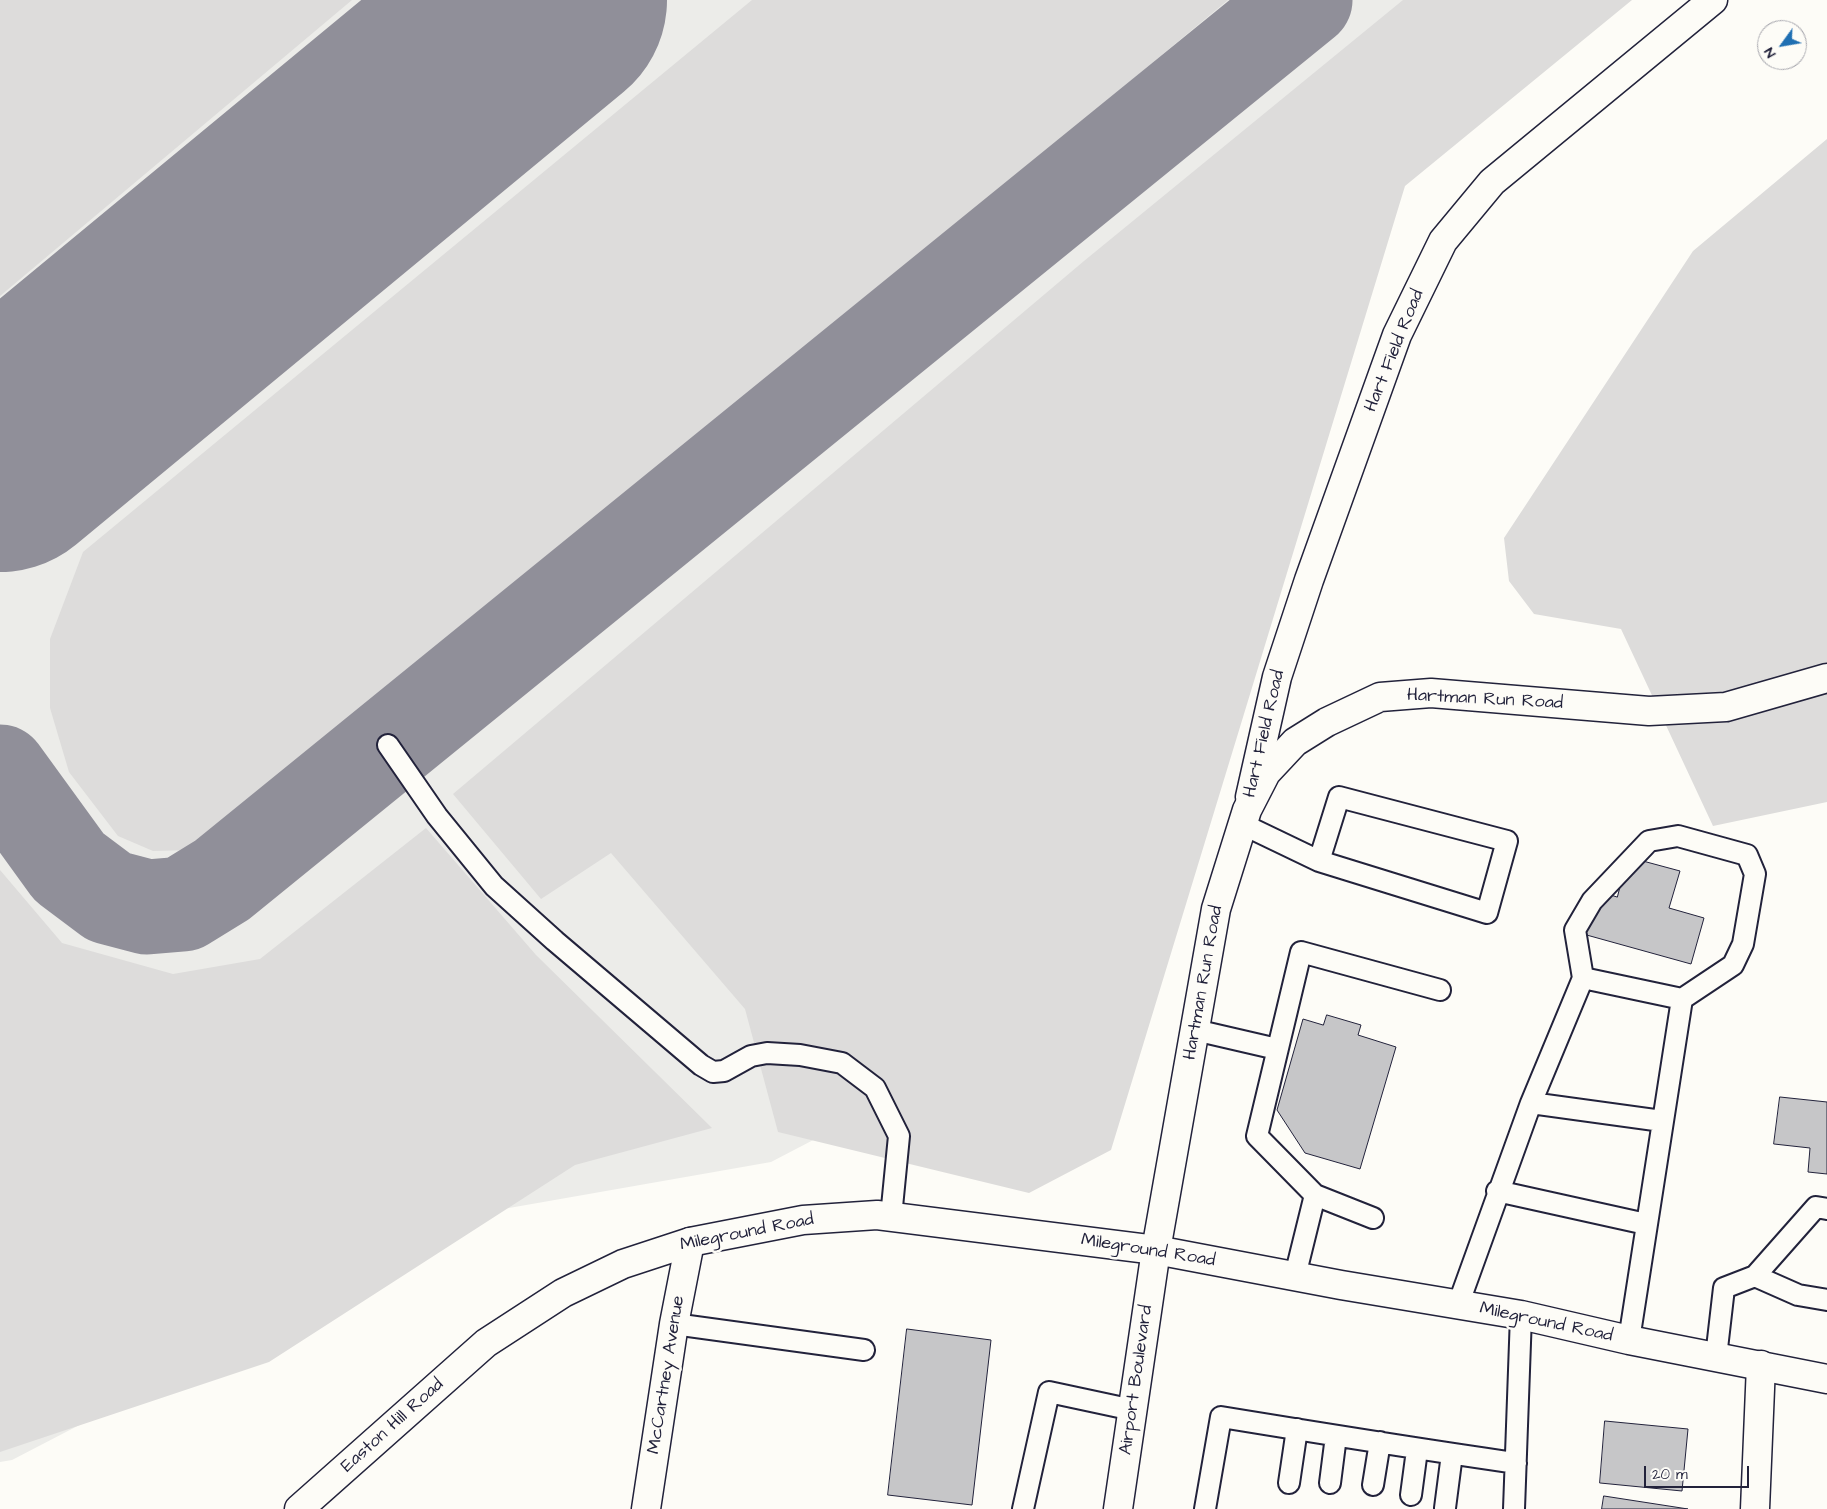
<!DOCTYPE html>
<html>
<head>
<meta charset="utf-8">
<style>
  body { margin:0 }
  #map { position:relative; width:1827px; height:1509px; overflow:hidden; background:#fdfcf7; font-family:"Architects Daughter",sans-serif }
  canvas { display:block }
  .north { position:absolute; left:1757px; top:20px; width:50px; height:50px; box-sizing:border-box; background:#fdfcf7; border:1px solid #a5a5ac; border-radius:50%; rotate:238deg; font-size:14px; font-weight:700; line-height:20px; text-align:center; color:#22223b }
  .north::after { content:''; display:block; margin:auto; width:18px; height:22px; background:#1f6fb2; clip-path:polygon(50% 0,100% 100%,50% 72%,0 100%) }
  .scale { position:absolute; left:1644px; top:1466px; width:105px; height:22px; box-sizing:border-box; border:2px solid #22223b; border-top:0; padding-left:6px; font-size:15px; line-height:18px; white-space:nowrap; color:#22223b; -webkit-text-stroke:4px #fdfcf7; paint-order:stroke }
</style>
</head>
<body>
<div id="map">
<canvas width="1827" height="1509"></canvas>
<div class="north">N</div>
<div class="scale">20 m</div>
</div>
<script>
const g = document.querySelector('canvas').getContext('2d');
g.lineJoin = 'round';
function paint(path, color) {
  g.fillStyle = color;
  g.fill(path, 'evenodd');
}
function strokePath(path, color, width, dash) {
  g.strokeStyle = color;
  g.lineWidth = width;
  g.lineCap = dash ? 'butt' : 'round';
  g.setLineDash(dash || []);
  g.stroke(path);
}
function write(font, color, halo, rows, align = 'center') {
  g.font = font + ' "Architects Daughter",sans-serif';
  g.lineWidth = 5;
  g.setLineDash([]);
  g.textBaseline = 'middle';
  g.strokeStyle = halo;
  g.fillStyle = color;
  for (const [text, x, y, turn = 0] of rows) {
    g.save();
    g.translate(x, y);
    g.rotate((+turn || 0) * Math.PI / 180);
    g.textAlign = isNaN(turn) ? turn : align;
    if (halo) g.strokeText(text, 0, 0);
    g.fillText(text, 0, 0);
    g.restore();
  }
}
const built = new Path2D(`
  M 0,0 L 1599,0 L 1354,192 L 1163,958 L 771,1162 L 492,1211 L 12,1460 L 0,1462 Z`);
const green = new Path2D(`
  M 0,0 L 352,0 L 0,296 Z
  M 752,0 L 1228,0 L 224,833 L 193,850 L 153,851 L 118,836 L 69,772 L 50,708 L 50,639 L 83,552 Z
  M 1403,0 L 1632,0 L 1405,186 L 1111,1150 L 1029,1193 L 778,1132 L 745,1009 L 611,853 L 541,899 L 453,794 L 1084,261 Z
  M 1827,139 L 1827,802 L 1713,826 L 1621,629 L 1534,614 L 1509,581 L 1504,538 L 1693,251 Z
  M 426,828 L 536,955 L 712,1128 L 575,1165 L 269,1362 L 0,1452 L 0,870 L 62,943 L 173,974 L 260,959 Z`);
const taxiway = new Path2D(`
  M 0,772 L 69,867 L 109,897 L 147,907 L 183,904 L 222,880 L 1305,0`);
const runway = new Path2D(`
  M 0,453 L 548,0`);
const building = new Path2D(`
  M 1628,857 L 1680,871 L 1669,908 L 1704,918 L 1691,964 L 1583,934 L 1595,890 L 1617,897 Z
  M 1327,1015 L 1361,1025 L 1358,1035 L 1396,1047 L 1360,1169 L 1305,1153 L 1277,1110 L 1303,1019 L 1323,1025 Z
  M 1780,1097 L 1827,1102 L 1827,1174 L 1808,1172 L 1810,1148 L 1774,1144 Z
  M 907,1329 L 991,1340 L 972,1505 L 888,1495 Z
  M 1605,1421 L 1688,1429 L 1682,1491 L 1600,1483 Z
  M 1604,1496 L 1688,1509 L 1602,1509 Z`);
const lane = new Path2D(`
  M 388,745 L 437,816 L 494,886 L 555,941 L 701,1065 L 713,1072 L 724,1071 L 751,1056 L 767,1053 L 800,1055 L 842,1063 L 875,1088 L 899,1136 L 891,1217
  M 1242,824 L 1319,861 L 1487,913 L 1507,841 L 1339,797 L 1319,861
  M 1583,978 L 1575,930 L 1592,901 L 1649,841 L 1678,836 L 1747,855 L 1755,874 L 1743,944 L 1733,965 L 1682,999
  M 1195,1030 L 1277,1049
  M 1531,1103 L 1662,1121
  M 1497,1191 L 1646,1224
  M 1315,1195 L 1373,1218
  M 1295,1276 L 1315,1195 L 1257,1136 L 1301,952 L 1440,990
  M 1755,1276 L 1798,1295 L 1827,1300
  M 1458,1305 L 1531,1103 L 1583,978 L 1682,999 L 1629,1340
  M 674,1324 L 864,1350
  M 1716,1357 L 1724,1288 L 1755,1276 L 1816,1207 L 1827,1209
  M 1289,1483 L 1297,1429
  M 1330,1483 L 1336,1436
  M 1373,1485 L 1380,1442
  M 1411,1495 L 1417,1450
  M 1445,1508 L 1452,1454
  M 1023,1509 L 1049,1392 L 1133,1410
  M 1205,1509 L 1221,1417 C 1319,1433 1417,1449 1516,1463
  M 1514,1509 L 1521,1315`);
const street = new Path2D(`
  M 1250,797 L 1277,677 L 1309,580 L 1397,335 L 1443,241 L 1492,182 L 1713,0
  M 646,1509 L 674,1324 L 690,1242
  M 1118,1509 L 1156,1250
  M 1755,1509 L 1761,1365`);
const secondary = new Path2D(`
  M 1156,1250 L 1216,909 L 1247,810 L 1266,773 L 1295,742 L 1327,722 L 1380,697 L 1431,693 L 1649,711 L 1726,707 L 1827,678`);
const primary = new Path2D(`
  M 299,1509 L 486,1343 L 563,1293 L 623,1264 L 690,1242 L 803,1220 L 877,1215 L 1156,1250 L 1341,1285 L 1521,1315 L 1629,1340 L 1827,1379`);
const streetNames = [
  ["Hart Field Road",1395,351,-68],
  ["Hartman Run Road",1485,700,3],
  ["Hart Field Road",1265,734,-77],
  ["Hartman Run Road",1204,983,-80],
  ["Mileground Road",747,1233,-11],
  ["Mileground Road",1148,1251,9],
  ["Mileground Road",1546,1323,12],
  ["McCartney Avenue",667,1375,-81],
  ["Airport Boulevard",1137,1380,-82],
  ["Easton Hill Road",393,1426,-42]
];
paint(built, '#ecece9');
paint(green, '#dddcdb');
strokePath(taxiway, '#908f99', 95);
strokePath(runway, '#908f99', 238);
paint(building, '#c6c6c8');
strokePath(building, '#22223b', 1);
strokePath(lane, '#22223b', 24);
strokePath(street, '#22223b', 31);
strokePath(secondary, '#22223b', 31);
strokePath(primary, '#22223b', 31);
strokePath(lane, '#fdfcf7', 20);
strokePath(street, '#fdfcf7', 28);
strokePath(secondary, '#fdfcf7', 28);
strokePath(primary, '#fdfcf7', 28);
write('18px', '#22223b', '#fdfcf7', streetNames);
</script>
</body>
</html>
